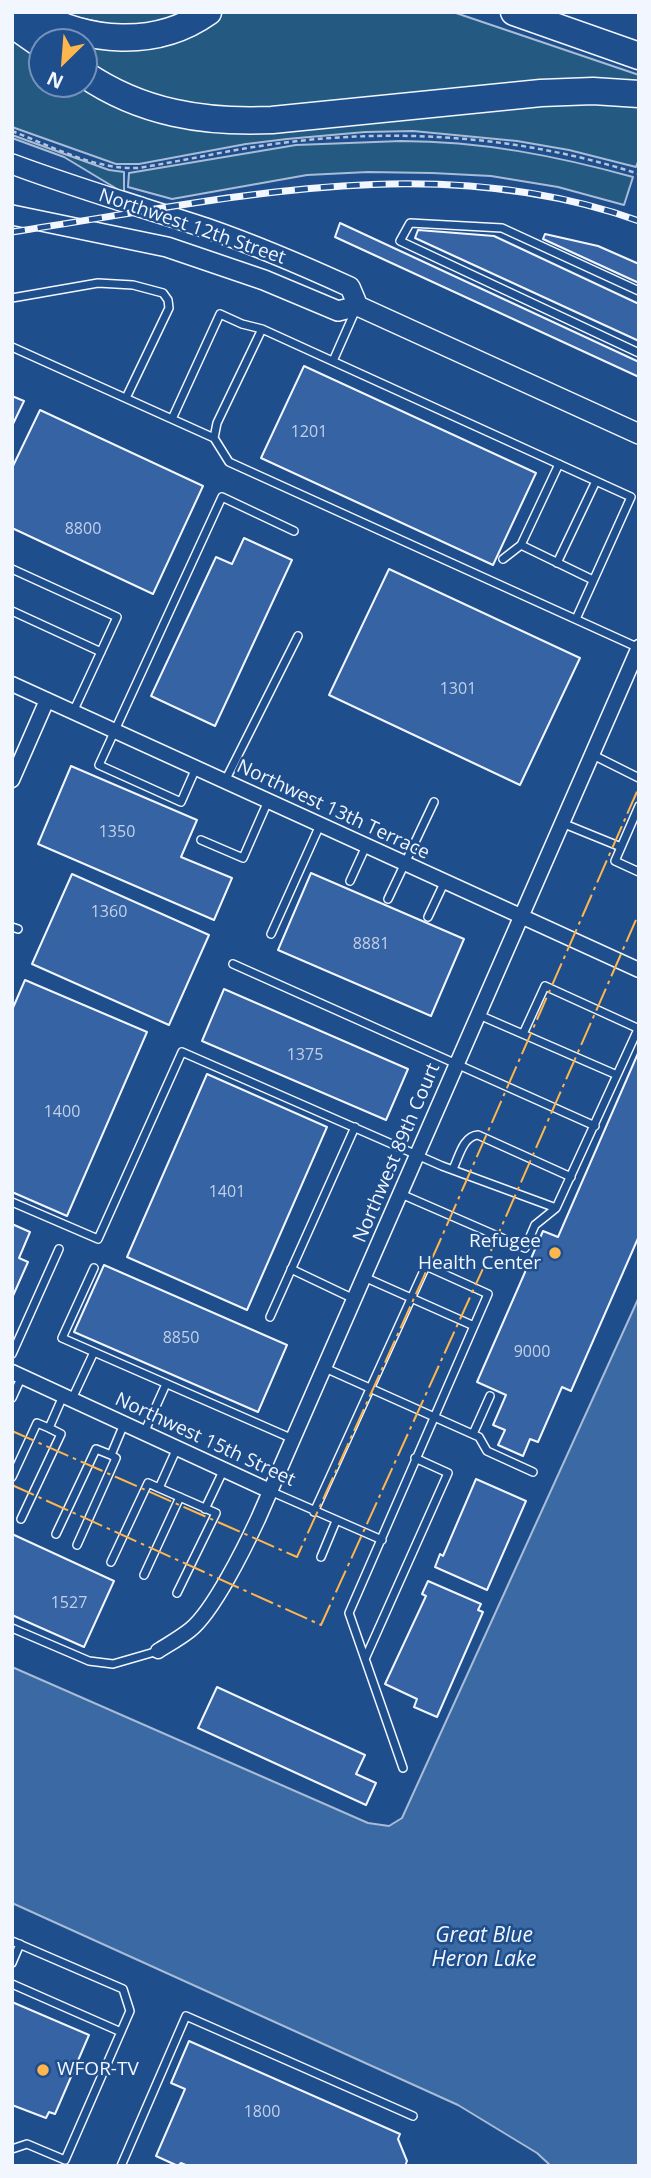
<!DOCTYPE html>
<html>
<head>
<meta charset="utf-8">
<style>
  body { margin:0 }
  #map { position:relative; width:651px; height:2178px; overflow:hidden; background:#1f4e8c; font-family:"Open Sans",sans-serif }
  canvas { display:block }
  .frame { position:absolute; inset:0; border:14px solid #f2f6ff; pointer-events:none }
  .north { position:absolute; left:28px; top:28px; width:70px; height:70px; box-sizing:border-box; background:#1f4e8c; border:2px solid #7391ba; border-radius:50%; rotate:205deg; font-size:19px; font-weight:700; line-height:28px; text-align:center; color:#f2f6ff }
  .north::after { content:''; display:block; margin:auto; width:24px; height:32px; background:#ffb74d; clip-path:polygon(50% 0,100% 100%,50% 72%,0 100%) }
</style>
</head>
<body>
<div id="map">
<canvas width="651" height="2178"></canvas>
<div class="frame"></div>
<div class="north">N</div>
</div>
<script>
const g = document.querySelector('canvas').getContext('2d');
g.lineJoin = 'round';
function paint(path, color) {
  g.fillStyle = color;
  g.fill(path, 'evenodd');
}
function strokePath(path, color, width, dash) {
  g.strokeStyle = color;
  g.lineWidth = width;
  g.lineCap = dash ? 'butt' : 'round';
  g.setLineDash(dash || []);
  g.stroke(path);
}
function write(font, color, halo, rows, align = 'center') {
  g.font = font + ' "Open Sans",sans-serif';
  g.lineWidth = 5;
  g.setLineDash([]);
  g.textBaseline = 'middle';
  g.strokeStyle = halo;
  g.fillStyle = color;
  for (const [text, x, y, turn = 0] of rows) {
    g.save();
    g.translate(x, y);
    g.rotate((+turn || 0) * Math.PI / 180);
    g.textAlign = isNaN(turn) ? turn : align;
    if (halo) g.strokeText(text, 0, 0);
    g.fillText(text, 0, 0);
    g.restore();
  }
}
const green = new Path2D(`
  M 51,12 L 192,12 L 133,29 Z
  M 221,12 L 453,12 L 639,75 L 639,86 L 261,114 L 159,101 L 84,64 L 84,42 L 55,42 L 59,34 L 217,16 Z
  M 12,34 L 42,55 L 42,84 L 84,84 L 172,122 L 540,102 L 639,103 L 639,159 L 636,167 L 569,150 L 517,141 L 413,131 L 365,132 L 287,139 L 246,144 L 139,164 L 116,164 L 12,127 Z
  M 12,135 L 109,170 L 124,172 L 124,191 L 145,198 L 144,200 L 127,195 L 64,157 L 12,138 Z
  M 401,141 C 481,141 557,156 633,177 L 624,205 L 558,187 L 491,176 L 432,173 L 368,172 L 307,175 L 172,199 L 128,187 L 129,173 L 296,145 Z`);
const water = new Path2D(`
  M 639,1297 L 639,2166 L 551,2166 L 537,2153 L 458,2105 L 12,1903 L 12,1667 L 368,1823 L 389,1826 L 402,1818 Z`);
const building = new Path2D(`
  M 340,223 L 639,362 L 639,377 L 335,237 Z
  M 418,230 L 494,236 L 639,304 L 639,341 L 415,238 Z
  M 545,234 L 598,246 L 639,264 L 639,283 L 543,239 Z
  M 304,366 L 536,473 L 493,565 L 261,458 Z
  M 12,396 L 24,401 L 12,426 Z
  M 40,410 L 203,486 L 153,594 L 12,528 L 12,468 Z
  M 244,538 L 292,560 L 215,726 L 151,696 L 216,557 L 232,564 Z
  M 389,569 L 580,658 L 520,785 L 329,695 Z
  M 71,766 L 197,820 L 181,857 L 232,878 L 214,920 L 38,844 Z
  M 311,873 L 464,939 L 431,1016 L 278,950 Z
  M 72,874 L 209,935 L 169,1025 L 32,964 Z
  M 25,980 L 147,1032 L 67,1216 L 12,1192 L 12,1010 Z
  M 224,989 L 408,1069 L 386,1120 L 202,1041 Z
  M 639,1051 L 639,1236 L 571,1391 L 562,1387 L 538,1442 L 530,1439 L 523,1456 L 498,1445 L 505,1430 L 493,1425 L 506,1395 L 477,1382 L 543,1231 L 558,1237 Z
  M 207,1074 L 327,1127 L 247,1310 L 127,1257 Z
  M 12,1224 L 30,1232 L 19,1258 L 28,1262 L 12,1298 Z
  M 104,1265 L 287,1345 L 258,1412 L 74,1332 Z
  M 476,1479 L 526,1501 L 487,1590 L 435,1567 L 440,1554 L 443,1556 Z
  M 12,1534 L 114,1581 L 84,1647 L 12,1615 Z
  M 428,1581 L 481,1604 L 478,1610 L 483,1612 L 437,1717 L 414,1707 L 417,1699 L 385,1684 L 426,1596 L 422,1594 Z
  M 217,1687 L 365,1755 L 356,1774 L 376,1783 L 366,1805 L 198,1728 Z
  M 12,2002 L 89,2035 L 55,2114 L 49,2112 L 46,2118 L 12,2105 Z
  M 189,2041 L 400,2134 L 398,2139 L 407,2161 L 405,2166 L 188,2166 L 181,2163 L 178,2166 L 156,2156 L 185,2089 L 171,2083 Z`);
const path = new Path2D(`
  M 12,131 C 51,146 95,170 138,168 C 183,161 229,150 274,144 C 396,127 522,136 639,174`);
const lane = new Path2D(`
  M 639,291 L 502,228 L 410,223 L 400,241 L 639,353
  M 12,298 L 98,283 L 133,285 L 163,293 L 168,300 L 169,308 L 126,398
  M 12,347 L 214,438
  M 333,361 L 356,309
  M 172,419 L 220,314 L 242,324 L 262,329
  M 559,464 L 521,545 L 593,580
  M 503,559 L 521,545
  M 557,563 L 596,481
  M 12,569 L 117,617 L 73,712
  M 12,611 L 101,652
  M 576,619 L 631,497 L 262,329 L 217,423 L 214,438 L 229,462 L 639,648
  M 593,755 L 639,778
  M 196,768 L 181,802 L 99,765 L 222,497 L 294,531
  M 225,781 L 298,636
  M 639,806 L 615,861 L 639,872
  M 562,823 L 621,847
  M 201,840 L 243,858 L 268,801
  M 350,881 L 366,846
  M 388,899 L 434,802
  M 428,917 L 445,881
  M 12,927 L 18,929
  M 271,934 L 320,825
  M 233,964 L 595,1126
  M 479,1015 L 617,1075
  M 523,1034 L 545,986 L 637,1028
  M 453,1169 C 459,1157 463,1136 478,1135 L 571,1177
  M 401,1194 L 525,1248 L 535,1225 L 556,1208
  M 12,1202 L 98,1239 L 182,1052 L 442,1166 L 556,1208 L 639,1027
  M 94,1268 L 62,1338 L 293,1439
  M 291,1269 L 354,1299
  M 270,1317 L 355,1127
  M 12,1354 L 59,1249
  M 325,1368 L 479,1437 L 487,1451 L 533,1472
  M 12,1398 L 22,1376
  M 72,1399 L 94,1352
  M 144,1433 L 166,1384
  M 473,1434 L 490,1396
  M 12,1477 L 37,1423 L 49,1428 L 63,1396
  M 159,1488 L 216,1513 L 177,1593
  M 270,1491 L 382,1540
  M 205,1509 L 224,1469
  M 314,1512 C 352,1430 389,1348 426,1266 L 488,1294 L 474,1326 L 364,1277
  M 21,1519 L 61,1434 L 49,1428
  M 56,1534 L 96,1449 L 111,1455 L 124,1424
  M 77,1545 L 116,1458 L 111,1455
  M 321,1557 L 336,1521
  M 111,1562 L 148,1483 L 159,1488 L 177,1448
  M 144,1575 L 180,1497
  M 12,1628 L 89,1661 L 113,1664 L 158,1651
  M 365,1659 L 448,1473 L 415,1458
  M 403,1768 L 349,1613 L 474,1326
  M 12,1941 L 123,1989 L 130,2011 L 65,2160 L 27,2144 L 12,2149
  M 12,1963 L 20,1944
  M 12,1984 L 121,2032
  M 121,2166 L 186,2016 L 413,2116`);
const street = new Path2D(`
  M 12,684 L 639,970
  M 12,780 L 47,700
  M 12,1372 L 270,1491
  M 158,1651 C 169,1644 180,1638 190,1630 C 213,1612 245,1547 258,1519 L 639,647`);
const secondary = new Path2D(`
  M 12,164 C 76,188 141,207 206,228 C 255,245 302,265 350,287 L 358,306
  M 12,215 L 167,247 L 264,280 L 338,311 L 358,306 L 639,434`);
const highway = new Path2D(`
  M 33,12 C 87,43 156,49 208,12
  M 514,12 L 639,56
  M 12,24 L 42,45
  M 84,74 C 141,113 204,123 272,120 L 541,93 L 593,91 L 639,94`);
const rail = new Path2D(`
  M 12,232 C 220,201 433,147 639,221`);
const power = new Path2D(`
  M 12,1431 L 297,1557 L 439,1243 L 639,787
  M 12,1485 L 321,1625 L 486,1262 L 639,913`);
const markers = [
  [555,1253,7,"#ffb74d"],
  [43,2070,7,"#ffb74d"]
];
const numberNames = [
  ["1201",309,432],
  ["8800",83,529],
  ["1301",458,689],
  ["1350",117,832],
  ["1360",109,912],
  ["8881",371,944],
  ["1375",305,1055],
  ["1400",62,1112],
  ["1401",227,1192],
  ["8850",181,1338],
  ["9000",532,1352],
  ["1527",69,1603],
  ["1800",262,2112]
];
const streetNames = [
  ["Northwest 12th Street",192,227,19],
  ["Northwest 13th Terrace",333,810,25],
  ["Northwest 89th Court",397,1153,-67],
  ["Northwest 15th Street",205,1440,25]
];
const poiNames = [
  ["Refugee",541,1242],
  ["Health Center",541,1264],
  ["WFOR-TV",57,2070,"left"]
];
const waterNames = [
  ["Great Blue",484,1936],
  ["Heron Lake",484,1960]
];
paint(green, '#245a82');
strokePath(green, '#a8bbd7', 2);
paint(water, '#3b69a3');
strokePath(water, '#a8bbd7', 2);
paint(building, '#3563a3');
strokePath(building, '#f2f6ff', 2);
strokePath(lane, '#f2f6ff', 10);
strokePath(street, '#f2f6ff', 17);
strokePath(secondary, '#f2f6ff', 22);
strokePath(highway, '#f2f6ff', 29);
strokePath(path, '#b3c4dc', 2.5, [5, 3.5]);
strokePath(lane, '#1f4e8c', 7);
strokePath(street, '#1f4e8c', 14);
strokePath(secondary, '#1f4e8c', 19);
strokePath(highway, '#1f4e8c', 26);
strokePath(rail, '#f2f6ff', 7);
strokePath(rail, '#1f4e8c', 4.5, [13]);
strokePath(power, '#ffb74d', 2, [24, 5, 3.5, 5]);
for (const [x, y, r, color] of markers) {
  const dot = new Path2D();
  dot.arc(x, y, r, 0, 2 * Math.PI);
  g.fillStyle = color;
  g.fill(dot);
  strokePath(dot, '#1f4e8c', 2.5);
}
write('16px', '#c3d1e8', null, numberNames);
write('19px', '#f2f6ff', '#1f4e8c', streetNames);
write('19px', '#f2f6ff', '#1f4e8c', poiNames, 'right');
write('italic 21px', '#f2f6ff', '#1f4e8c', waterNames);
</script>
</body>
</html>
